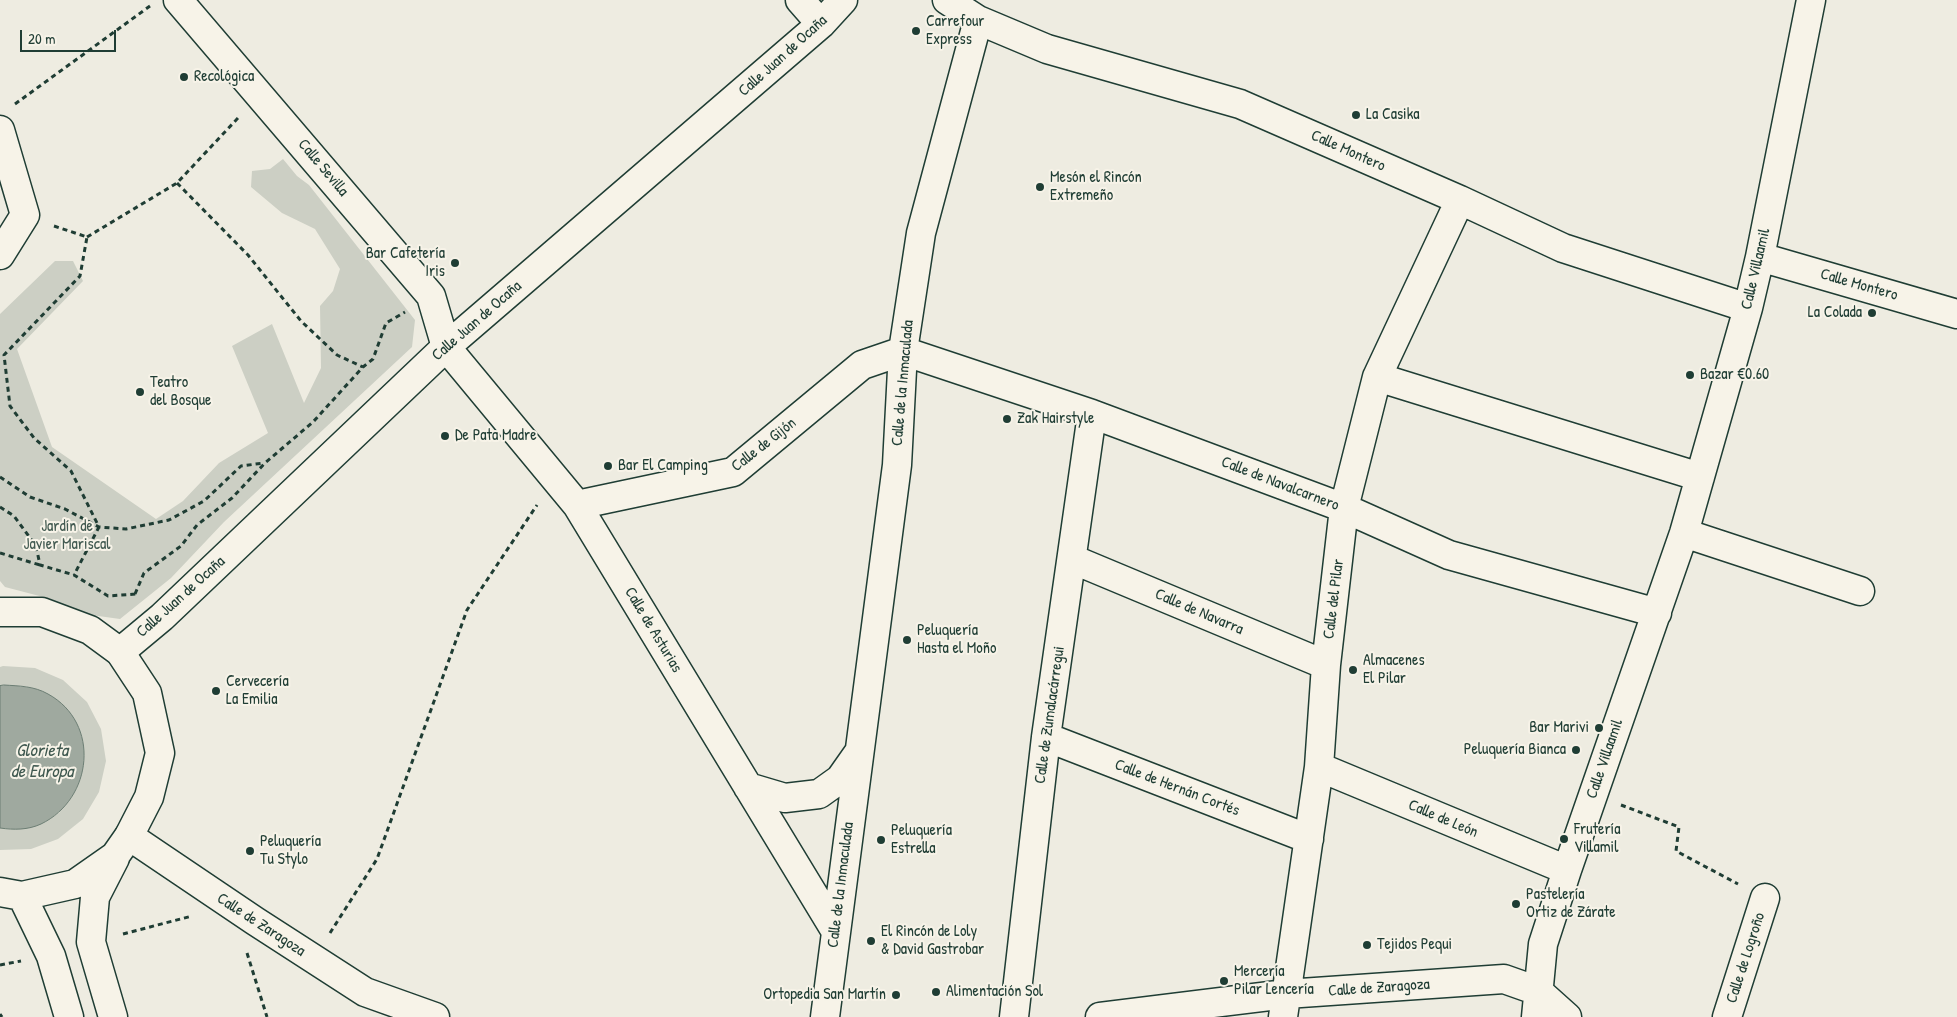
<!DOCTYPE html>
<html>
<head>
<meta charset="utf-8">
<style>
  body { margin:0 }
  #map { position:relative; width:1957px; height:1017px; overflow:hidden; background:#eeece1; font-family:"Patrick Hand",sans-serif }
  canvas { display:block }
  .scale { position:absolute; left:20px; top:30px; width:96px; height:22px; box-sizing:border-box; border:2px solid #1f3d34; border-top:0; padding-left:6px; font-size:15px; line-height:18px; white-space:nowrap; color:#1f3d34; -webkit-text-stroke:4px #f7f3e8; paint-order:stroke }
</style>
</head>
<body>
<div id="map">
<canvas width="1957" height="1017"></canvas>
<div class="scale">20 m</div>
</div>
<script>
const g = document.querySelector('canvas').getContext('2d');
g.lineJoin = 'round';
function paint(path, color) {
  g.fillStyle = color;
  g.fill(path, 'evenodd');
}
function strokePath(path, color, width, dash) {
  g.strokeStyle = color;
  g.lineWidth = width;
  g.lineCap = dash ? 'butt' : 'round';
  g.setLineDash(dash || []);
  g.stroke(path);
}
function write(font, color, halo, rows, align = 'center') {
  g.font = font + ' "Patrick Hand",sans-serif';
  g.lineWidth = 4;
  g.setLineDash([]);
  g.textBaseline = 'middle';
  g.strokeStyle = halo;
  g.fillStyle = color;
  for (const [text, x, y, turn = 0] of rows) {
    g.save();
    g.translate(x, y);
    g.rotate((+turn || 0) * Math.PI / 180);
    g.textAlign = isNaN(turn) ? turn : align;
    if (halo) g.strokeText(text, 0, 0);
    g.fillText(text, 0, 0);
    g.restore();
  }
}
const green = new Path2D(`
  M 283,159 L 297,176 L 309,185 L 415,320 L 412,347 L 224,522 L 171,578 L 120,619 L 84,614 L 51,599 L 5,587 L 0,581 L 0,314 L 55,261 L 73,261 L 83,281 L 17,349 L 52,447 L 156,519 L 183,501 L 219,463 L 268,433 L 232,346 L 272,324 L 304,403 L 321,368 L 320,306 L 333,291 L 340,269 L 315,229 L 282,213 L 251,187 L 252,171 L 270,169 Z
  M 3,666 L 35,668 L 63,680 L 87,702 L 101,729 L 106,761 L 99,792 L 83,819 L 58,839 L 31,849 L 0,850 L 0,828 C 26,831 38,826 60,812 L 26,686 L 0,686 L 0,667 Z`);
const water = new Path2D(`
  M 4,685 C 19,686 34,686 48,694 C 101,723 93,799 41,824 C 28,830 14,830 0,828 L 0,686 Z`);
const path = new Path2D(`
  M 15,104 L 150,6
  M 177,183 L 248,255 L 301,321 L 337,355 L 363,367
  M 54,226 L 87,237 L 80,276 L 4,355 L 10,406 L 34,438 L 71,471 L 99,527 L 74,575
  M 87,237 L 177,183 L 238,118
  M 0,477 L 30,497 L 65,509 L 99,527 L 126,529 L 169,520 L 204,501 L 241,466 L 264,463
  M 0,507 L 14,516 L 36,546 L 40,565 L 74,575 L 108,596 L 136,594
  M 0,553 L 40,565
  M 135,594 L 144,573 L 181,546 L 197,525 L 232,498 L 265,463 L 313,422 L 363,367 L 373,359 L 386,323 L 405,312
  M 1621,805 L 1679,827 L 1676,851 L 1738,884
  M 330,933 L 377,859 L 467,610 L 537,505
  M 123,934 L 192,916
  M 247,953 L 267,1017
  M 0,965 L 21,961
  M 0,1014 L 2,1017`);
const minor = new Path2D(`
  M 178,0 L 431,296 L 446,347 L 577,505 L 835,930
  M 800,0 L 821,24
  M 947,0 L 978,20 L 1047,49 L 1240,104 L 1460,200 L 1563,248 L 1748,308
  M 0,130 L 25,215 L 0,255
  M 1760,257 L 1957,314
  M 903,351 L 1092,414 L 1344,508 L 1449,555 L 1657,613
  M 1377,377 L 1700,477
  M 577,505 L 733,472 L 862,365 L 903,351
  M 1684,533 L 1860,591
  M 1072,559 L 1326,665
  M 120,652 L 162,617 L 446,347 L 821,24 L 843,0
  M 1046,737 L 1309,839
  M 1319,767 L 1567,870
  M 748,787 L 785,798 L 819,794 L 840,779 L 859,752
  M 129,836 L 255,921 L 365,992 L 435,1017
  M 825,1017 L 897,465 L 903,351 L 921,233 L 978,20
  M 1014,1017 L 1046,737 L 1092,414
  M 1100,1017 L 1286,994 L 1504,979 L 1538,991 L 1567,1017
  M 1283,1017 L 1319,767 L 1326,665 L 1344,508 L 1377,377 L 1460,200
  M 1536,1017 L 1543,944 L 1567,870 L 1684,533 L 1748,308 L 1760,257 L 1811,0
  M 1727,1017 L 1765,898`);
const major = new Path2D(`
  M 0,612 L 42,612 L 90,630 L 120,652 L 147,693 L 160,753 L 149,797 L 129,836 L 115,856 L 75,884 L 22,896 L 0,892
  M 22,896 L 51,956 L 69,1017
  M 113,1017 L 91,942 L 95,897 L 115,858`);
const markers = [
  [916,31,5,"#1f3d34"],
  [184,77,5,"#1f3d34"],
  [1356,115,5,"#1f3d34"],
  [1040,187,5,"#1f3d34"],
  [455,263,5,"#1f3d34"],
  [1872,313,5,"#1f3d34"],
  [1690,375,5,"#1f3d34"],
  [140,392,5,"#1f3d34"],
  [1007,419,5,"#1f3d34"],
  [445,436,5,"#1f3d34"],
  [608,466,5,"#1f3d34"],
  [907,640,5,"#1f3d34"],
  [1353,670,5,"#1f3d34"],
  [216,691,5,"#1f3d34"],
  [1599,728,5,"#1f3d34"],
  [1576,750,5,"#1f3d34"],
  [1564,839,5,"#1f3d34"],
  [881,840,5,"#1f3d34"],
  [250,851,5,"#1f3d34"],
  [1516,904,5,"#1f3d34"],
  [871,941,5,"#1f3d34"],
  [1367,945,5,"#1f3d34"],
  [1224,981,5,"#1f3d34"],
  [936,992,5,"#1f3d34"],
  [896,995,5,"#1f3d34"]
];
const poiNames = [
  ["Carrefour",926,22],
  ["Express",926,40],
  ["Recológica",194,77],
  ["La Casika",1366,115],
  ["Mesón el Rincón",1050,178],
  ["Extremeño",1050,196],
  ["Bar Cafetería",445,254,"right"],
  ["Iris",445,272,"right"],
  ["La Colada",1862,313,"right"],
  ["Bazar €0.60",1700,375],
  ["Teatro",150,383],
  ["del Bosque",150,401],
  ["Zak Hairstyle",1017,419],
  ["De Pata Madre",455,436],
  ["Bar El Camping",618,466],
  ["Peluquería",917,631],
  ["Hasta el Moño",917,649],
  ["Almacenes",1363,661],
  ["El Pilar",1363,679],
  ["Cervecería",226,682],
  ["La Emilia",226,700],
  ["Bar Marivi",1589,728,"right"],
  ["Peluquería Bianca",1566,750,"right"],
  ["Frutería",1574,830],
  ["Villamil",1574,848],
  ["Peluquería",891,831],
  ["Estrella",891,849],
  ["Peluquería",260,842],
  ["Tu Stylo",260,860],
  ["Pastelería",1526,895],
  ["Ortiz de Zárate",1526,913],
  ["El Rincón de Loly",881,932],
  ["& David Gastrobar",881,950],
  ["Tejidos Pequi",1377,945],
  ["Mercería",1234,972],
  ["Pilar Lencería",1234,990],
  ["Alimentación Sol",946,992],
  ["Ortopedia San Martín",886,995,"right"]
];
const streetNames = [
  ["Calle Juan de Ocaña",783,56,-42],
  ["Calle Montero",1348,151,24],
  ["Calle Sevilla",323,168,50],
  ["Calle Villaamil",1756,269,-77],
  ["Calle Montero",1859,285,16],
  ["Calle Juan de Ocaña",477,321,-41],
  ["Calle de la Inmaculada",903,383,-85],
  ["Calle de Gijón",764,445,-38],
  ["Calle de Navalcarnero",1280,484,21],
  ["Calle Juan de Ocaña",181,597,-42],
  ["Calle del Pilar",1334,599,-83],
  ["Calle de Navarra",1199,612,23],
  ["Calle de Asturias",653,630,59],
  ["Calle de Zumalacárregui",1050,715,-82],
  ["Calle Villaamil",1605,759,-71],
  ["Calle de Hernán Cortés",1177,788,21],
  ["Calle de León",1443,819,23],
  ["Calle de la Inmaculada",841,885,-83],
  ["Calle de Zaragoza",261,925,33],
  ["Calle de Logroño",1746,958,-72],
  ["Calle de Zaragoza",1379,988,-4]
];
const parkNames = [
  ["Jardín de",67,527],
  ["Javier Mariscal",67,545]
];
const waterNames = [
  ["Glorieta",42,751],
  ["de Europa",42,772]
];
paint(green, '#cccfc4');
paint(water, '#9fa99f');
strokePath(water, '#6c7e74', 1);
strokePath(minor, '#1f3d34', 31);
strokePath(major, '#1f3d34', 31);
strokePath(path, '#1f3d34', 3, [5, 4]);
strokePath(minor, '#f7f3e8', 28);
strokePath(major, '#f7f3e8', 28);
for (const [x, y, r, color] of markers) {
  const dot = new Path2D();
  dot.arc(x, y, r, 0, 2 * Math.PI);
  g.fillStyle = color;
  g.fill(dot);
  strokePath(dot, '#f7f3e8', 2);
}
write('16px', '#1f3d34', '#f7f3e8', poiNames, 'left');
write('16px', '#1f3d34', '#f7f3e8', streetNames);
write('16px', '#425a51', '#f7f3e8', parkNames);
write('italic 18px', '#3f584f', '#f7f3e8', waterNames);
</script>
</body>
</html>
